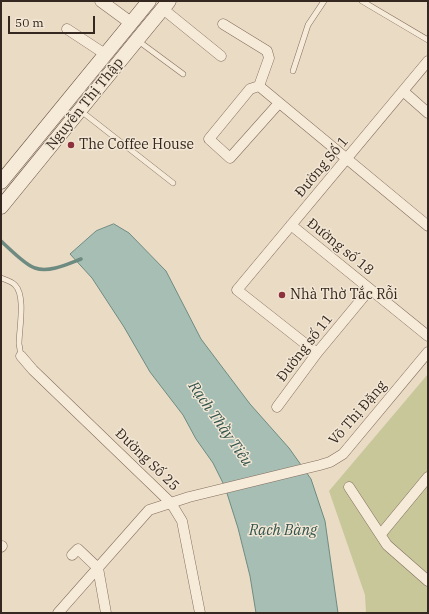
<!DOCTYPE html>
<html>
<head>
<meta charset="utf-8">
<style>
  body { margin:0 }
  #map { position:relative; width:429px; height:614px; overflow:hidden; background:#eadbc5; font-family:"IBM Plex Serif",serif }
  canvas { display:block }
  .frame { position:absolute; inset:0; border:2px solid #352820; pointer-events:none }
  .scale { position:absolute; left:8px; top:16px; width:87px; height:18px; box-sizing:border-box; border:2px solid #352820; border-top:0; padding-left:5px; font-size:12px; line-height:14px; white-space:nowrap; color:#352820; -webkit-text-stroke:3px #f2e6d4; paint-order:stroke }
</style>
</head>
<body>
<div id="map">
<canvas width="429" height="614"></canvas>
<div class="frame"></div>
<div class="scale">50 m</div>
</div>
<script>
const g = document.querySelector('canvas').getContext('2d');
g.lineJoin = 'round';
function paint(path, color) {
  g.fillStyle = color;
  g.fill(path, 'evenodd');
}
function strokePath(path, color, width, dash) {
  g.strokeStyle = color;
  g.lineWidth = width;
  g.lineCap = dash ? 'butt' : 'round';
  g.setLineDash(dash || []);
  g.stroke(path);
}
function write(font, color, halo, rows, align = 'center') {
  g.font = font + ' "IBM Plex Serif",serif';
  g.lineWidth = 3;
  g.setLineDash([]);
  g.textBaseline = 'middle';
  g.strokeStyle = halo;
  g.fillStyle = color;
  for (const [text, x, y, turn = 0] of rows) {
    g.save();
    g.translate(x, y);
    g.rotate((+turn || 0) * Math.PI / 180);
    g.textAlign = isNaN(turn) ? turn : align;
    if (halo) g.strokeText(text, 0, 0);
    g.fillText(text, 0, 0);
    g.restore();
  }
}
const green = new Path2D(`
  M 428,374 L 428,613 L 366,613 L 365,595 L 329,491 Z`);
const water = new Path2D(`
  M 114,224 L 129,233 L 166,271 L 201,339 L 250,404 L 289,448 L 311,479 L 325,521 L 338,613 L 256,613 L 250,576 L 238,528 L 225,487 L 213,463 L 196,439 L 183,415 L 150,372 L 124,327 L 92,278 L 70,254 L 96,231 Z`);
const stream = new Path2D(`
  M 1,241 C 10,249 25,265 35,268 C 49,273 68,264 81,259`);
const service = new Path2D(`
  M 362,1 L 428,40
  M 137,40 L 183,74
  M 293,71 L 308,25 L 324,1
  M 81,111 L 173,183
  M 1,278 C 6,280 11,281 15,285 C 26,296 19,329 19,344 C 20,348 20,352 21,356`);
const minor = new Path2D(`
  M 163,9 L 221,56
  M 223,24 L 267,51 L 269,58 L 259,86
  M 67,29 L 105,54
  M 403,91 L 428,113
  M 279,103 L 230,158 L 209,139 L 250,89 L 259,86 L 428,226
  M 291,225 L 428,336
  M 317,353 L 237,290 L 428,61
  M 21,356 L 33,370 L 171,503 L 182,521 L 200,613
  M 277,407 L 317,353 L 370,289
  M 349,487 L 387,545 L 428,581
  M 381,534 L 428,477
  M 1,547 L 2,546
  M 72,555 L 78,549 L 98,568 L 106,613
  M 58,613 L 149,510 L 189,497 L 320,465 L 330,462 L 343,454 L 428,352`);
const tertiary = new Path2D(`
  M 101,1 L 131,23`);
const secondary = new Path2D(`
  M 1,182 L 149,1
  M 1,207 L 137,40 L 169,1`);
const markers = [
  [71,145,4,"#8d323d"],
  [282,295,4,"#8d323d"]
];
const streetNames = [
  ["Nguyễn Thị Thập",85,104,-51],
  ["Đường Số 1",322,167,-50],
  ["Đường số 18",340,247,39],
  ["Đường số 11",305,348,-52],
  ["Võ Thị Đặng",358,413,-49],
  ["Đường Số 25",147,460,44]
];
const poiNames = [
  ["The Coffee House",79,145],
  ["Nhà Thờ Tắc Rỗi",290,295]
];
const waterNames = [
  ["Rạch Thầy Tiêu",220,424,55],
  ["Rạch Bàng",283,531]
];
paint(green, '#c7c79a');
paint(water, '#a7beb5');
strokePath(water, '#6e8b81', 1);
strokePath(stream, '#6e8b81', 3.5);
strokePath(service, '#836d5d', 6);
strokePath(minor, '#836d5d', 11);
strokePath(tertiary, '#836d5d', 13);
strokePath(secondary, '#654f40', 15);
strokePath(service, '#f6ead8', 5);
strokePath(minor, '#f6ead8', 10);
strokePath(tertiary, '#f6ead8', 12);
strokePath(secondary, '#f6ead8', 14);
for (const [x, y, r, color] of markers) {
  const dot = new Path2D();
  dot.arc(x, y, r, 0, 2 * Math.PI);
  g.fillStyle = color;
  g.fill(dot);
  strokePath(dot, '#f2e6d4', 1.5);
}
write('14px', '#352820', '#f2e6d4', streetNames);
write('14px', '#352820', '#f2e6d4', poiNames, 'left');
write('italic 15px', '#30534d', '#f2e6d4', waterNames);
</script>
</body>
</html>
